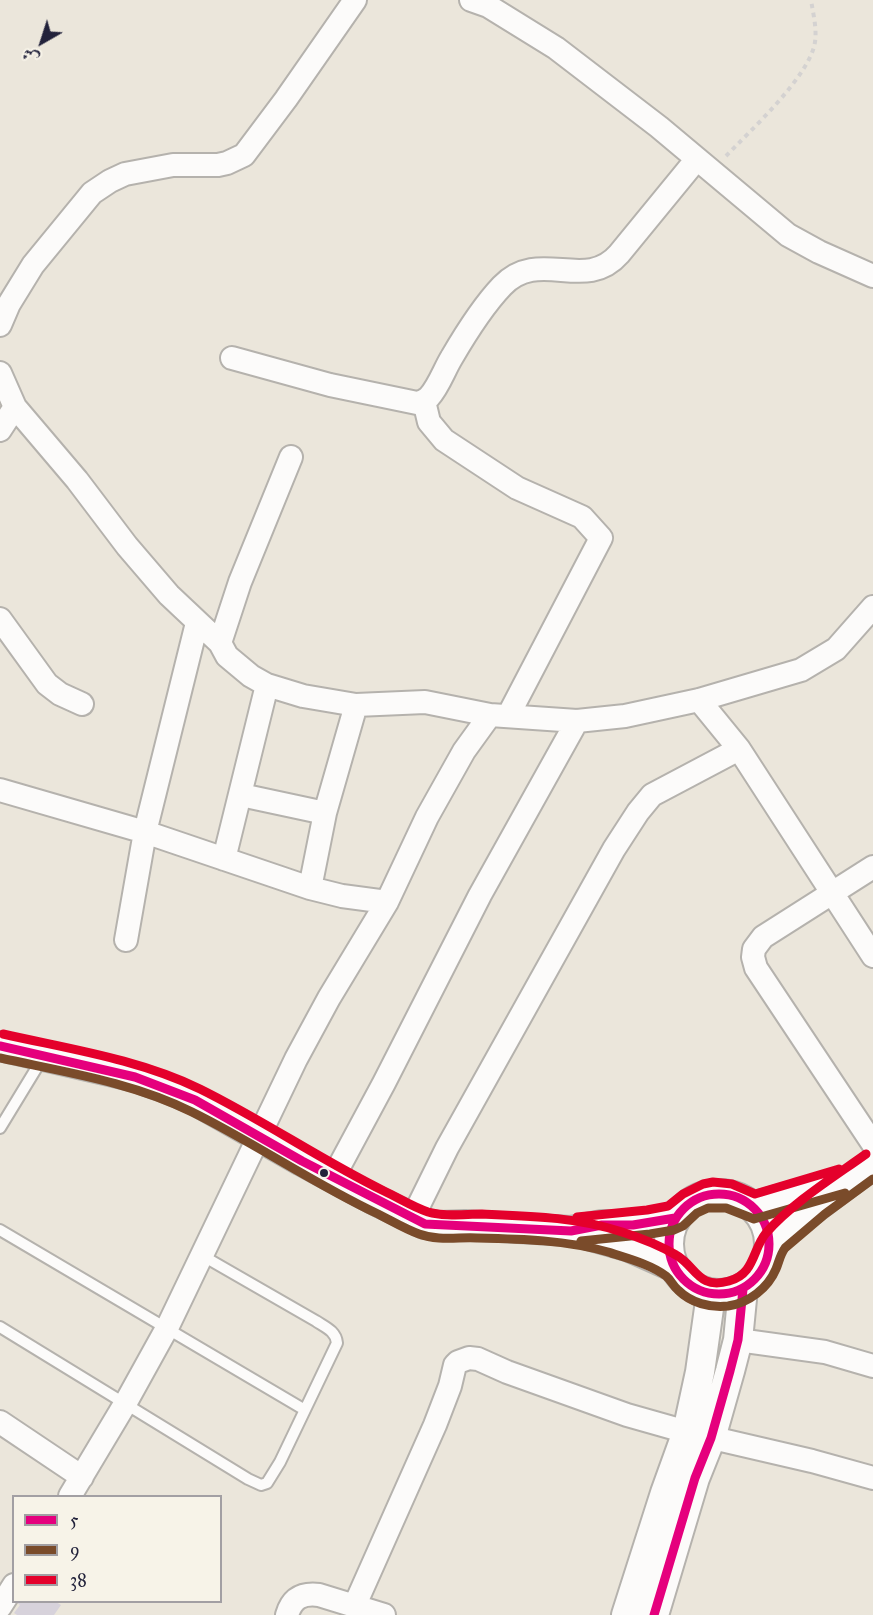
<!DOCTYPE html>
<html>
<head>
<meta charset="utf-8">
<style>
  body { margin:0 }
  #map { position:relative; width:873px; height:1615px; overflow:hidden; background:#ebe6db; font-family:"IM FELL Great Primer",Amiri,serif }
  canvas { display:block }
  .legend { position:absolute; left:12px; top:1495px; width:210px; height:108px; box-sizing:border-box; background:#f7f3e8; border:2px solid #a29fa3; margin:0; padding:8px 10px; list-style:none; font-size:18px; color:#22223b }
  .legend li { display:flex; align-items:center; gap:12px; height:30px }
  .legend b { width:30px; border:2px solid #a29fa3 }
  .north { position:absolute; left:12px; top:12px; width:60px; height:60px; -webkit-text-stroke:4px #f7f3e8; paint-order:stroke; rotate:219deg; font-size:16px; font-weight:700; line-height:24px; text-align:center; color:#22223b }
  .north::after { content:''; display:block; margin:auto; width:21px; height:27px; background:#22223b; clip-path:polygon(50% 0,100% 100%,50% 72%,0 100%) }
</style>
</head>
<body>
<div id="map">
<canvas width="873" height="1615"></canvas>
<ul class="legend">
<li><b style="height:8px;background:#e5007d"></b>5</li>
<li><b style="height:8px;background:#7a4b2a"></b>9</li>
<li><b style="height:8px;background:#e4002b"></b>38</li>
</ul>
<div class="north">ش</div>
</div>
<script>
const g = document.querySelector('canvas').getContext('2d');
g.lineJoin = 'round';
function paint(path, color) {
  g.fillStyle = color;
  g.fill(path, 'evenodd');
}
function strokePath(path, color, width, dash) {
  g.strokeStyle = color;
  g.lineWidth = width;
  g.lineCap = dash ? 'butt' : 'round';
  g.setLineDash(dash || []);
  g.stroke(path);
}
const building = new Path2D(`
  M 16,1602 L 56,1602 L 61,1605 L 54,1615 L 17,1615 L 14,1613 L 20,1605 Z`);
const path = new Path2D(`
  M 726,156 C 750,131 810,76 815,42 C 817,28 813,13 811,0`);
const service = new Path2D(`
  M 0,1128 L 42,1059
  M 0,1230 L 305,1410
  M 0,1327 L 248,1479 L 261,1485 L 267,1483 L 280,1462 L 337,1343 C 336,1331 325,1327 316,1321 L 203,1256`);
const minor = new Path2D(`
  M 471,0 L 488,6 L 556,48 L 659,127 L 788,235 L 819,252 L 873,276
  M 0,325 L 9,304 L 33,265 L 92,193 L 110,181 L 125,174 L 173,165 L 218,165 L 227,163 L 244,155 L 286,99 L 355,0
  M 232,358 L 330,385 L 417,403 C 422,402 425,401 429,397 C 439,386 444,370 452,357 C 466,333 482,307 502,286 C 539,247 585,293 619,254 L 696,160
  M 0,373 L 15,407 L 77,480 L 127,546 L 169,595 L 220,643 L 227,656 L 251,676 L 267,685 L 303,696 L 356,705 L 425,702 L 490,715 L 577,721 L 625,716 L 699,700 L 801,670 L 836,649 L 873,607
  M 424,401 L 429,422 L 444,440 L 517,488 L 582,517 L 601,538 L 508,716
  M 0,430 L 15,407
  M 0,619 L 47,684 L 60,694 L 82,704
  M 220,643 L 240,582 L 291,457
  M 699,700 L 739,749 L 873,956
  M 0,790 L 145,832 L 310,888 L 342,896 L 387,902
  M 241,795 L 325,813 L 310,888
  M 325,813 L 356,705
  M 224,859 L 267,685
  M 873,867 L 763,937 L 754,949 L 753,957 L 756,968 L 873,1144
  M 126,940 L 145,832 L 197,623
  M 333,1178 L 384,1083 L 480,895 L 577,721
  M 413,1217 L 447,1148 L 614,849 L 638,812 L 652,795 L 739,749
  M 738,1340 L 825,1352 L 873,1366
  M 0,1422 L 82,1477
  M 70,1496 L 125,1404 L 167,1328 L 296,1059 L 329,998 L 387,902 L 427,817 L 464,751 L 490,715
  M 0,1607 L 14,1585
  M 354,1607 L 435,1425 L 450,1386 L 455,1365 L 458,1362 L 469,1358 L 478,1359 L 507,1372 L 627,1415 L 687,1432 L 812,1461 L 873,1478
  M 287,1615 C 292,1598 302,1593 319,1595 L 384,1615`);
const tertiary = new Path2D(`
  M 0,1046 L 135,1077 L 166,1088 L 195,1100 L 302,1161 L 371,1198 L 425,1224 L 439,1226 L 465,1225 L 571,1231 L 602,1225 L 633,1225 L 675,1218
  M669 1244a50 50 0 1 1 100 0a50 50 0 1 1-100 0Z
  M 753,1207 L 837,1183
  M 588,1235 L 627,1246 L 674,1267
  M 770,1247 L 789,1227 L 873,1164
  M 626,1615 L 665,1493 L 687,1432 L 700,1372 L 711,1294
  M 654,1615 L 695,1478 L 711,1438 L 730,1371 L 738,1340 L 743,1289`);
const bus1 = new Path2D(`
  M 0,1046 L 135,1077 L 195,1100 L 302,1161 L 425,1224 L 571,1231 L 602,1225 L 633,1225 L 675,1218
  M669 1244a50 50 0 1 1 100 0a50 50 0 1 1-100 0Z
  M 654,1615 L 695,1478 L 711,1438 L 730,1371 L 738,1340 L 743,1289`);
const bus2 = new Path2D(`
  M 0,1058 C 64,1072 132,1082 192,1112 C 255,1143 314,1184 378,1214 C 392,1221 405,1229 419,1234 C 438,1241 458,1237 477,1238 C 521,1239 566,1240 608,1252 C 626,1258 650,1264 666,1276 C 671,1280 673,1286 678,1290 C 691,1303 710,1308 728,1306 C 749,1303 768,1288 776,1269 C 779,1262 780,1255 785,1248 L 825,1214 L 873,1179
  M 581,1241 L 650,1234 L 674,1230 L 683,1226 L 697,1213 L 708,1208 L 726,1208 L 754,1219 L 845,1193`);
const bus3 = new Path2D(`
  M 3,1034 C 69,1049 138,1059 200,1089 C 263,1120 321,1160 384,1191 C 399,1198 413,1207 428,1212 C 445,1217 465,1214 482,1214 C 529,1216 577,1217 622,1232 C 641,1238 659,1245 676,1255 C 696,1266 698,1290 729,1281 C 755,1274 752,1250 766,1233 C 792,1203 834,1177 866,1154
  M 577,1217 L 647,1210 L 668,1206 L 683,1194 L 703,1184 L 713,1182 L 732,1184 L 755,1194 L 839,1169`);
const markers = [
  [324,1173,5,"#22223b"]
];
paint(building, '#d7d2db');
strokePath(service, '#b5b2ad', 14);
strokePath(minor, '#b5b2ad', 26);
strokePath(tertiary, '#b5b2ad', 32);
strokePath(path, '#d4d2d1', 4, [4.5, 4.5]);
strokePath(service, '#fcfbfa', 10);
strokePath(minor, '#fcfbfa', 22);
strokePath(tertiary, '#fcfbfa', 28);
strokePath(bus1, '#e5007d', 9);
strokePath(bus2, '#7a4b2a', 9);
strokePath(bus3, '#e4002b', 9);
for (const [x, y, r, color] of markers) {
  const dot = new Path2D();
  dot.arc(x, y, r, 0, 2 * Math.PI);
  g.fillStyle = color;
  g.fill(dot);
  strokePath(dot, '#f7f3e8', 2);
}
</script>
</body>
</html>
